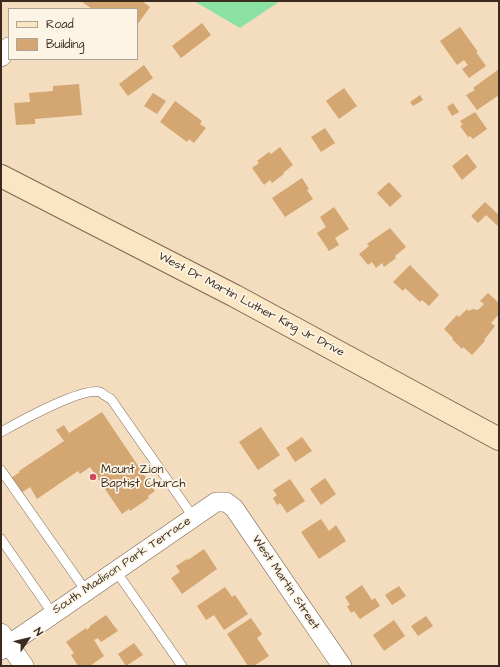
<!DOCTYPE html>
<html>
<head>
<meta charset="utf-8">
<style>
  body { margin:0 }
  #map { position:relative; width:500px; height:667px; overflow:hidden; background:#f4dcbe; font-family:"Architects Daughter",sans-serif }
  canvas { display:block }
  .frame { position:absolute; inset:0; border:2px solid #3b2a1e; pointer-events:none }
  .legend { position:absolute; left:8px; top:8px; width:130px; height:52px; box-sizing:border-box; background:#fcf5e5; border:1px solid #afa495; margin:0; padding:5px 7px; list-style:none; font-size:12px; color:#3b2a1e }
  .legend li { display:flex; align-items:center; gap:8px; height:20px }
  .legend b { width:20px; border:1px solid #afa495 }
  .north { position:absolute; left:8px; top:619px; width:40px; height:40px; -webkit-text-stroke:3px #fcf5e5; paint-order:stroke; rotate:55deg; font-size:11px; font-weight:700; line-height:16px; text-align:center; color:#3b2a1e }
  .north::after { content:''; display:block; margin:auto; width:14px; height:18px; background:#3b2a1e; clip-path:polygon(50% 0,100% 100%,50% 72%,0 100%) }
</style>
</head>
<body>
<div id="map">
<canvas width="500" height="667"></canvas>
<div class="frame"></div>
<ul class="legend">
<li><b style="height:5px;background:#fbe6c3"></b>Road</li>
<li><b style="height:11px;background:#d3a672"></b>Building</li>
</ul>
<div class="north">N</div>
</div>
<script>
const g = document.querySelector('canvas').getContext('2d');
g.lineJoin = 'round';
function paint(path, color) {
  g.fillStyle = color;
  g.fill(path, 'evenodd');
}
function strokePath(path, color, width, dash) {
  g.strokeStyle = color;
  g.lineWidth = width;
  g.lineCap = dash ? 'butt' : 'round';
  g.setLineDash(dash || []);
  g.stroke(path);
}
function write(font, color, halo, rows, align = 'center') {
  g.font = font + ' "Architects Daughter",sans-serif';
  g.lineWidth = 3.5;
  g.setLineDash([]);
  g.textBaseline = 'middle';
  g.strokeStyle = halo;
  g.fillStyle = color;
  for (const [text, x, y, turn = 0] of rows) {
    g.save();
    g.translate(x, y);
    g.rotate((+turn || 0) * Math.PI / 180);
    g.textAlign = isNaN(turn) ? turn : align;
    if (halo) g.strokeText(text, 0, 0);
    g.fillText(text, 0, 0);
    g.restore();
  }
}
const green = new Path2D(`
  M 194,1 L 280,1 L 240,28 Z`);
const building = new Path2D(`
  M 81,1 L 142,1 L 150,7 L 137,25 L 137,9 L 92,9 Z
  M 202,23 L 211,35 L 181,58 L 172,46 Z
  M 460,27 L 478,52 L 476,52 L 486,66 L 469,78 L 462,69 L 468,65 L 464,60 L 457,65 L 440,41 Z
  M 144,65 L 153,78 L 128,96 L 119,84 Z
  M 499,69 L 499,95 L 477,110 L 466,95 L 475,90 L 473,88 Z
  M 79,84 L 82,115 L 35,119 L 35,124 L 16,125 L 14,103 L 30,102 L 29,93 L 53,91 L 53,86 Z
  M 344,88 L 357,106 L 339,119 L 326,101 Z
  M 153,93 L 166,101 L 157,114 L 144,106 Z
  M 420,95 L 423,100 L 413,106 L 410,102 Z
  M 175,101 L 202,121 L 200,124 L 206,128 L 194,143 L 189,139 L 187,142 L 160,122 Z
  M 453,103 L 459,112 L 452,116 L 447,107 Z
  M 475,112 L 487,129 L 473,139 L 470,136 L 468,137 L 460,126 L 463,125 L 460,121 Z
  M 325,128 L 335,143 L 321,152 L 311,137 Z
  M 280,147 L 293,165 L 283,173 L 284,174 L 272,183 L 270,180 L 264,185 L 252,168 L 259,163 L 257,161 L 269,152 L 271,154 Z
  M 467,154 L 477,167 L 462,180 L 452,166 Z
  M 302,178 L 309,189 L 307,190 L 313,199 L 285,217 L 272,198 Z
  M 389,182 L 402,196 L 390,207 L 377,193 Z
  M 485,202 L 499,215 L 499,227 L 486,215 L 478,223 L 471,216 Z
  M 334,207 L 349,229 L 335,238 L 339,245 L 329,251 L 317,233 L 326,227 L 320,217 Z
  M 390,228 L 406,247 L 395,256 L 396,258 L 384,267 L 382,263 L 376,268 L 372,262 L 368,265 L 359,254 L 369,246 L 367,244 Z
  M 410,265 L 439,295 L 429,306 L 422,300 L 420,302 L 405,288 L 403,291 L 393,282 Z
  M 488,293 L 499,303 L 499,314 L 491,323 L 495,326 L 484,340 L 485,341 L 472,355 L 463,347 L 462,349 L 452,339 L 453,338 L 444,329 L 457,315 L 459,317 L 467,309 L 468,311 L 473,309 L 478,310 L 484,304 L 480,301 Z
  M 102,412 L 155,491 L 148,496 L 149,498 L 130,511 L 129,509 L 122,514 L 90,467 L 80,474 L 78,471 L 37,499 L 30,487 L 21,493 L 11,478 L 20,472 L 19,471 L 64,441 L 56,430 L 64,425 L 69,433 Z
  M 261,427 L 280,455 L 258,470 L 239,442 Z
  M 302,437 L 312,451 L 295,462 L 286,448 Z
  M 325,478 L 336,494 L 321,505 L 310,489 Z
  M 290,479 L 305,501 L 287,513 L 280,503 L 277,505 L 273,498 L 277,495 L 273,490 Z
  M 321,519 L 329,531 L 336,525 L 346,541 L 319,559 L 301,532 Z
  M 204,549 L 217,569 L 182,594 L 171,578 L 180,572 L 176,566 L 187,559 L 188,560 Z
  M 362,585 L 372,600 L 375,598 L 380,606 L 360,619 L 354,611 L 351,613 L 347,606 L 350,605 L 345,597 Z
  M 399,586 L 406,596 L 392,605 L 385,595 Z
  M 225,587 L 232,597 L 235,595 L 248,614 L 224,630 L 214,615 L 206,620 L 197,606 Z
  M 106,615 L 118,631 L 101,642 L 98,638 L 94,640 L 104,656 L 90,666 L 78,666 L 71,655 L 74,653 L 66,642 L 86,628 L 87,630 L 90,627 L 90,626 Z
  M 426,616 L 433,626 L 418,636 L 411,626 Z
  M 251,618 L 262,634 L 257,638 L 269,656 L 254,666 L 248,666 L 227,634 Z
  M 394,620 L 405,636 L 384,651 L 373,635 Z
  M 134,643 L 143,655 L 126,666 L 118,654 Z`);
const service = new Path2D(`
  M 1,432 C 19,422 81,387 100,392 C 103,394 107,397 111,399 L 194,518
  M 1,470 L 86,591
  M 1,539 L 53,614
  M 116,571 L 182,666`);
const minor = new Path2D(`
  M 1,57 L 9,47
  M 1,633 L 24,666
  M 1,650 L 216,502 L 226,502 L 234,508 L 342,666`);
const secondary = new Path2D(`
  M 1,176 L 235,296 L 499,439`);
const markers = [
  [93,477,4,"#d1495b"]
];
const streetNames = [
  ["West Dr Martin Luther King Jr Drive",251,305,28],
  ["South Madison Park Terrace",122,566,-34],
  ["West Martin Street",285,583,56]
];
const poiNames = [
  ["Mount Zion",101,470],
  ["Baptist Church",101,484]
];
paint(green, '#8be1a4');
paint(building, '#d3a672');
strokePath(service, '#7c6856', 10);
strokePath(minor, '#7c6856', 20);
strokePath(secondary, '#7c6856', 24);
strokePath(service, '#fff', 9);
strokePath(minor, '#fff', 19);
strokePath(secondary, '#fbe6c3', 22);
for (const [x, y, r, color] of markers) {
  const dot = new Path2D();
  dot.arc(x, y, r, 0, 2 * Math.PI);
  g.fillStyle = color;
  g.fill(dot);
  strokePath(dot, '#fcf5e5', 1.5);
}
write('12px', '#3b2a1e', '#fcf5e5', streetNames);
write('12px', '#3b2a1e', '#fcf5e5', poiNames, 'left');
</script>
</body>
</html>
